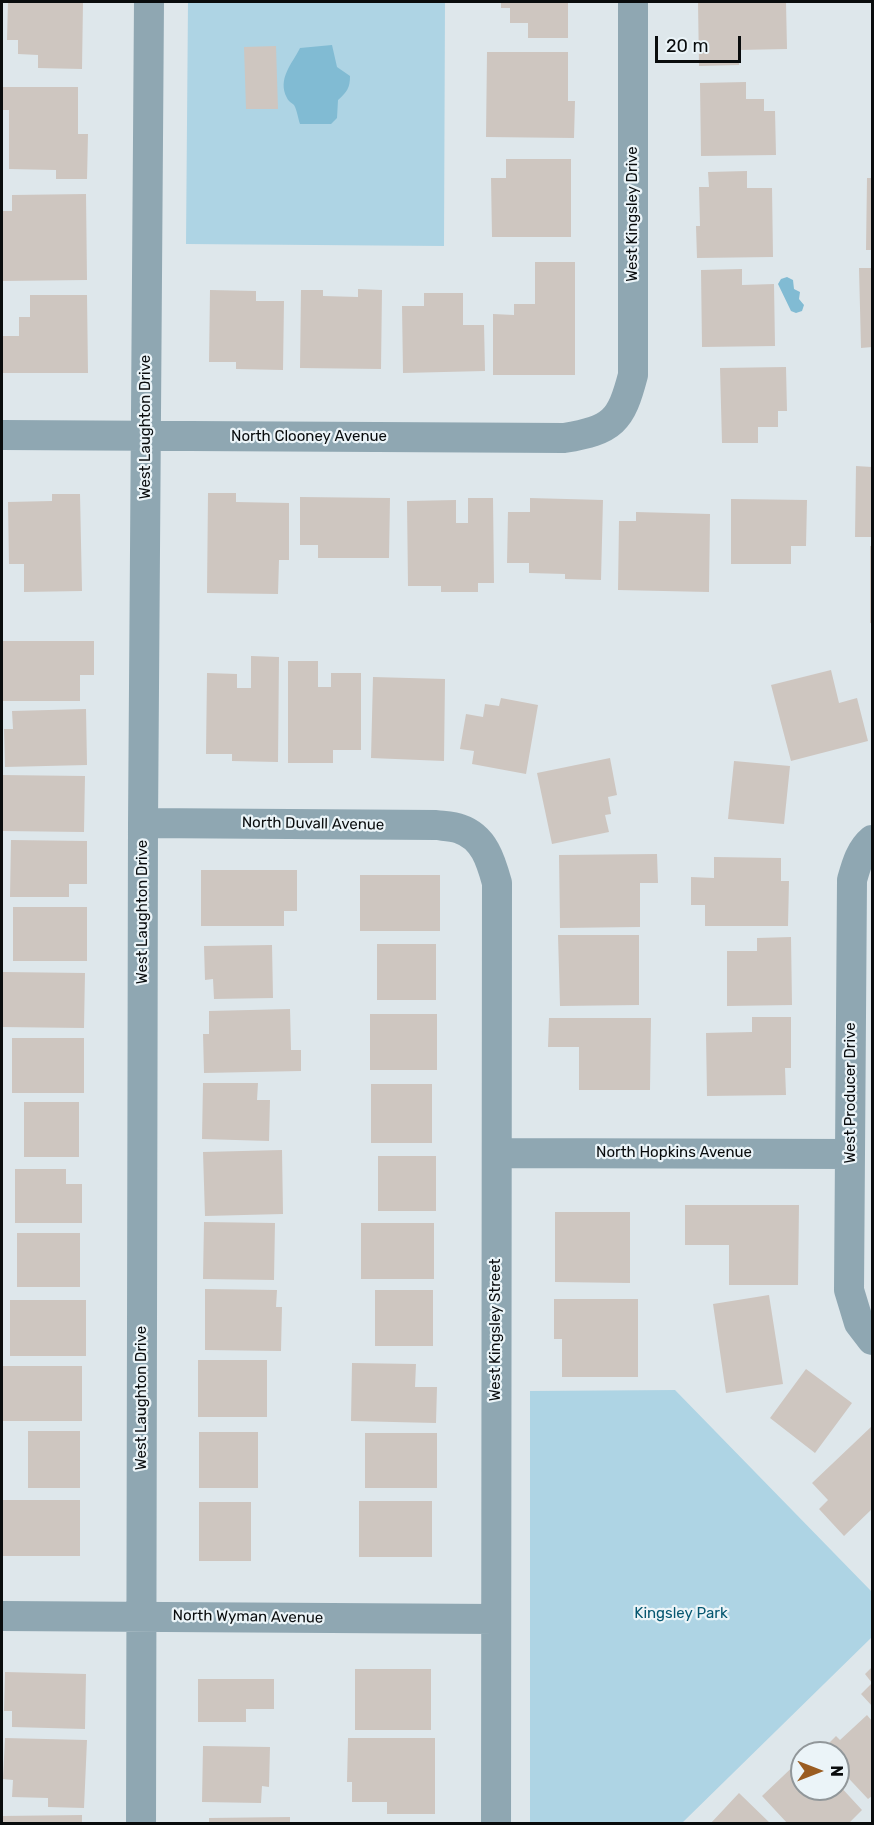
<!DOCTYPE html>
<html>
<head>
<meta charset="utf-8">
<style>
  body { margin:0 }
  #map { position:relative; width:874px; height:1825px; overflow:hidden; background:#dee7eb; font-family:Rubik,sans-serif }
  canvas { display:block }
  .frame { position:absolute; inset:0; border:3px solid #090c0d; pointer-events:none }
  .north { position:absolute; left:790px; top:1741px; width:60px; height:60px; box-sizing:border-box; background:#ebf4f8; border:2px solid #91979a; border-radius:50%; rotate:90deg; font-size:16px; font-weight:700; line-height:24px; text-align:center; color:#090c0d }
  .north::after { content:''; display:block; margin:auto; width:21px; height:27px; background:#9a5c21; clip-path:polygon(50% 0,100% 100%,50% 72%,0 100%) }
  .scale { position:absolute; left:655px; top:36px; width:86px; height:27px; box-sizing:border-box; border:3px solid #090c0d; border-top:0; padding-left:8px; font-size:18px; line-height:21px; white-space:nowrap; color:#090c0d; -webkit-text-stroke:4px #ebf4f8; paint-order:stroke }
</style>
</head>
<body>
<div id="map">
<canvas width="874" height="1825"></canvas>
<div class="frame"></div>
<div class="north">N</div>
<div class="scale">20 m</div>
</div>
<script>
const g = document.querySelector('canvas').getContext('2d');
g.lineJoin = 'round';
function paint(path, color) {
  g.fillStyle = color;
  g.fill(path, 'evenodd');
}
function strokePath(path, color, width, dash) {
  g.strokeStyle = color;
  g.lineWidth = width;
  g.lineCap = dash ? 'butt' : 'round';
  g.setLineDash(dash || []);
  g.stroke(path);
}
function write(font, color, halo, rows, align = 'center') {
  g.font = font + ' Rubik,sans-serif';
  g.lineWidth = 4.5;
  g.setLineDash([]);
  g.textBaseline = 'middle';
  g.strokeStyle = halo;
  g.fillStyle = color;
  for (const [text, x, y, turn = 0] of rows) {
    g.save();
    g.translate(x, y);
    g.rotate((+turn || 0) * Math.PI / 180);
    g.textAlign = isNaN(turn) ? turn : align;
    if (halo) g.strokeText(text, 0, 0);
    g.fillText(text, 0, 0);
    g.restore();
  }
}
const green = new Path2D(`
  M 188,2 L 445,2 L 444,246 L 186,244 Z
  M 675,1390 L 872,1592 L 872,1637 L 682,1823 L 530,1823 L 530,1391 Z`);
const water = new Path2D(`
  M 332,45 L 337,67 L 350,76 C 350,88 347,92 338,100 L 337,118 L 331,124 L 300,124 C 298,118 297,110 294,105 C 292,103 288,101 287,98 C 277,79 292,64 300,48 Z
  M 787,277 L 793,280 L 794,289 L 800,292 L 799,299 L 804,305 L 802,311 L 796,313 L 791,311 L 778,284 L 781,279 Z`);
const building = new Path2D(`
  M 8,2 L 83,2 L 82,69 L 38,68 L 38,55 L 18,54 L 18,40 L 7,40 Z
  M 501,2 L 568,2 L 568,38 L 528,38 L 528,23 L 510,23 L 510,8 L 501,8 Z
  M 698,2 L 786,2 L 787,49 L 739,50 L 739,65 L 699,66 Z
  M 276,46 L 278,109 L 246,109 L 244,47 Z
  M 487,52 L 568,52 L 568,101 L 575,101 L 574,138 L 486,137 Z
  M 746,82 L 746,99 L 764,99 L 764,111 L 775,111 L 776,155 L 701,156 L 700,83 Z
  M 2,87 L 78,87 L 78,134 L 88,134 L 87,179 L 56,179 L 56,170 L 9,169 L 9,110 L 2,110 Z
  M 506,159 L 571,159 L 571,237 L 492,237 L 491,178 L 506,178 Z
  M 747,171 L 747,188 L 772,188 L 773,257 L 697,258 L 696,226 L 700,226 L 699,187 L 709,187 L 708,172 Z
  M 867,178 L 872,178 L 872,250 L 866,250 Z
  M 86,194 L 87,280 L 2,281 L 2,211 L 12,211 L 12,195 Z
  M 535,262 L 575,262 L 575,375 L 493,375 L 493,314 L 514,315 L 514,304 L 535,304 Z
  M 859,268 L 872,268 L 872,347 L 861,348 Z
  M 742,269 L 742,285 L 774,284 L 775,346 L 702,347 L 701,270 Z
  M 358,289 L 382,290 L 381,369 L 300,368 L 301,290 L 323,290 L 323,296 L 358,297 Z
  M 210,290 L 256,291 L 256,301 L 284,301 L 283,370 L 236,369 L 236,362 L 209,362 Z
  M 424,293 L 463,293 L 463,325 L 484,325 L 485,371 L 403,373 L 402,306 L 424,306 Z
  M 30,295 L 87,295 L 88,373 L 2,373 L 2,336 L 19,336 L 19,317 L 30,317 Z
  M 786,367 L 787,411 L 778,411 L 778,427 L 758,427 L 758,443 L 722,443 L 720,368 Z
  M 856,466 L 872,467 L 872,537 L 855,537 Z
  M 208,493 L 236,493 L 236,502 L 289,503 L 289,560 L 279,560 L 278,594 L 207,593 Z
  M 52,494 L 80,494 L 82,591 L 24,592 L 24,564 L 9,564 L 8,502 L 52,501 Z
  M 300,497 L 390,498 L 389,558 L 318,558 L 318,545 L 300,545 Z
  M 468,498 L 493,498 L 494,583 L 478,583 L 478,592 L 441,592 L 441,586 L 408,586 L 407,501 L 456,500 L 456,523 L 468,523 Z
  M 530,498 L 603,500 L 601,580 L 565,579 L 565,574 L 529,573 L 529,563 L 507,563 L 508,512 L 530,512 Z
  M 731,499 L 807,500 L 806,546 L 791,546 L 791,564 L 731,564 Z
  M 636,512 L 710,514 L 709,592 L 618,590 L 619,521 L 636,521 Z
  M 870,546 L 872,546 L 872,623 L 870,623 Z
  M 2,641 L 94,641 L 94,675 L 80,675 L 80,701 L 2,701 Z
  M 251,656 L 279,657 L 278,762 L 232,761 L 232,754 L 206,754 L 207,673 L 237,674 L 237,688 L 251,688 Z
  M 288,661 L 318,661 L 318,687 L 331,687 L 331,673 L 361,673 L 361,750 L 333,750 L 333,763 L 288,763 Z
  M 831,670 L 839,703 L 857,698 L 868,741 L 791,761 L 771,685 Z
  M 373,677 L 445,679 L 444,761 L 371,758 Z
  M 501,698 L 538,705 L 526,774 L 472,764 L 474,751 L 460,749 L 466,714 L 483,717 L 485,704 L 499,706 Z
  M 86,709 L 87,765 L 5,767 L 4,729 L 13,729 L 12,711 Z
  M 610,758 L 617,795 L 608,797 L 611,814 L 605,815 L 609,832 L 552,844 L 537,773 Z
  M 734,761 L 790,766 L 784,824 L 728,819 Z
  M 2,775 L 85,776 L 84,832 L 2,831 Z
  M 11,840 L 87,841 L 87,884 L 69,884 L 69,897 L 10,897 Z
  M 657,854 L 658,883 L 640,883 L 640,927 L 560,928 L 559,855 Z
  M 714,857 L 781,858 L 781,881 L 789,881 L 788,926 L 705,926 L 705,905 L 691,905 L 691,877 L 714,878 Z
  M 201,870 L 297,870 L 297,911 L 284,911 L 284,926 L 201,926 Z
  M 360,875 L 440,875 L 440,931 L 360,931 Z
  M 13,907 L 87,907 L 87,961 L 13,961 Z
  M 558,935 L 639,935 L 639,1005 L 560,1006 Z
  M 791,937 L 792,1005 L 727,1006 L 727,951 L 757,951 L 757,938 Z
  M 377,944 L 436,944 L 436,1000 L 377,1000 Z
  M 272,945 L 273,998 L 214,999 L 213,979 L 205,980 L 204,946 Z
  M 3,972 L 85,973 L 84,1028 L 3,1027 Z
  M 290,1009 L 291,1050 L 301,1050 L 301,1071 L 204,1073 L 203,1034 L 209,1034 L 209,1011 Z
  M 370,1014 L 437,1014 L 437,1070 L 370,1070 Z
  M 752,1017 L 791,1017 L 791,1068 L 785,1068 L 786,1095 L 707,1096 L 706,1033 L 752,1032 Z
  M 549,1018 L 651,1018 L 650,1090 L 579,1090 L 579,1047 L 548,1047 Z
  M 12,1038 L 84,1038 L 84,1093 L 12,1093 Z
  M 203,1083 L 258,1083 L 257,1100 L 270,1100 L 269,1141 L 202,1139 Z
  M 371,1084 L 432,1084 L 432,1143 L 371,1143 Z
  M 24,1102 L 79,1102 L 79,1157 L 24,1157 Z
  M 282,1150 L 283,1214 L 205,1216 L 203,1152 Z
  M 378,1156 L 436,1156 L 436,1211 L 378,1211 Z
  M 15,1169 L 66,1169 L 66,1184 L 82,1184 L 82,1223 L 15,1223 Z
  M 685,1205 L 799,1205 L 798,1285 L 729,1285 L 729,1245 L 685,1245 Z
  M 555,1212 L 630,1212 L 630,1283 L 555,1282 Z
  M 204,1222 L 275,1223 L 274,1280 L 203,1279 Z
  M 361,1223 L 434,1223 L 434,1279 L 361,1279 Z
  M 17,1233 L 80,1233 L 80,1287 L 17,1287 Z
  M 205,1289 L 277,1290 L 276,1307 L 282,1307 L 281,1351 L 205,1350 Z
  M 375,1290 L 433,1290 L 433,1346 L 375,1346 Z
  M 769,1295 L 783,1384 L 726,1393 L 713,1304 Z
  M 554,1299 L 638,1299 L 638,1377 L 562,1377 L 562,1339 L 554,1339 Z
  M 10,1300 L 86,1300 L 86,1356 L 10,1356 Z
  M 198,1360 L 267,1360 L 267,1417 L 198,1417 Z
  M 352,1363 L 416,1364 L 415,1387 L 437,1387 L 436,1423 L 351,1421 Z
  M 2,1366 L 82,1366 L 82,1421 L 2,1421 Z
  M 806,1369 L 852,1403 L 815,1453 L 770,1418 Z
  M 872,1426 L 872,1509 L 844,1536 L 819,1509 L 828,1500 L 812,1483 Z
  M 28,1431 L 80,1431 L 80,1488 L 28,1488 Z
  M 199,1432 L 258,1432 L 258,1488 L 199,1488 Z
  M 365,1433 L 437,1433 L 437,1488 L 365,1488 Z
  M 2,1500 L 80,1500 L 80,1556 L 2,1556 Z
  M 359,1501 L 432,1501 L 432,1557 L 359,1557 Z
  M 199,1502 L 251,1502 L 251,1561 L 199,1561 Z
  M 872,1667 L 872,1683 L 865,1674 Z
  M 355,1669 L 431,1669 L 431,1730 L 355,1730 Z
  M 5,1672 L 86,1674 L 85,1729 L 12,1727 L 12,1711 L 4,1711 Z
  M 198,1679 L 274,1679 L 274,1709 L 246,1709 L 246,1722 L 198,1722 Z
  M 872,1683 L 872,1706 L 861,1694 Z
  M 867,1715 L 872,1721 L 872,1796 L 868,1799 L 838,1767 L 838,1753 L 825,1753 L 822,1750 L 836,1736 L 840,1740 Z
  M 5,1738 L 87,1740 L 84,1808 L 48,1807 L 48,1798 L 12,1797 L 13,1780 L 3,1779 Z
  M 348,1738 L 435,1738 L 435,1814 L 387,1814 L 387,1802 L 352,1802 L 352,1782 L 347,1782 Z
  M 203,1746 L 270,1747 L 269,1787 L 262,1786 L 261,1803 L 202,1802 Z
  M 802,1758 L 802,1789 L 838,1789 L 838,1784 L 862,1810 L 848,1824 L 788,1824 L 762,1796 Z
  M 739,1793 L 771,1824 L 710,1824 Z
  M 82,1815 L 82,1824 L 2,1824 L 2,1816 Z
  M 290,1817 L 290,1824 L 209,1824 L 209,1818 Z`);
const street = new Path2D(`
  M 2,435 L 564,438 C 613,430 621,421 633,375 L 633,2
  M 143,823 L 436,825 C 443,826 453,826 460,829 C 484,837 491,861 497,883 L 496,1824
  M 872,840 C 860,850 856,866 852,880 L 849,1290 L 859,1323 L 872,1340
  M 497,1153 L 850,1154
  M 2,1616 L 495,1619
  M 141,1824 L 143,823 L 149,2`);
const streetNames = [
  ["West Kingsley Drive",633,214,-90],
  ["West Laughton Drive",146,427,-90],
  ["North Clooney Avenue",309,437],
  ["North Duvall Avenue",313,824,1],
  ["West Laughton Drive",143,912,-90],
  ["West Producer Drive",851,1093,-90],
  ["North Hopkins Avenue",674,1153],
  ["West Kingsley Street",496,1330,-90],
  ["West Laughton Drive",142,1398,-90],
  ["North Wyman Avenue",248,1617,1]
];
const parkNames = [
  ["Kingsley Park",681,1614]
];
paint(green, '#aed4e4');
paint(water, '#81bbd3');
paint(building, '#cec6c0');
strokePath(street, '#8fa7b2', 30);
write('15px', '#090c0d', '#ebf4f8', streetNames);
write('15px', '#065770', '#ebf4f8', parkNames);
</script>
</body>
</html>
